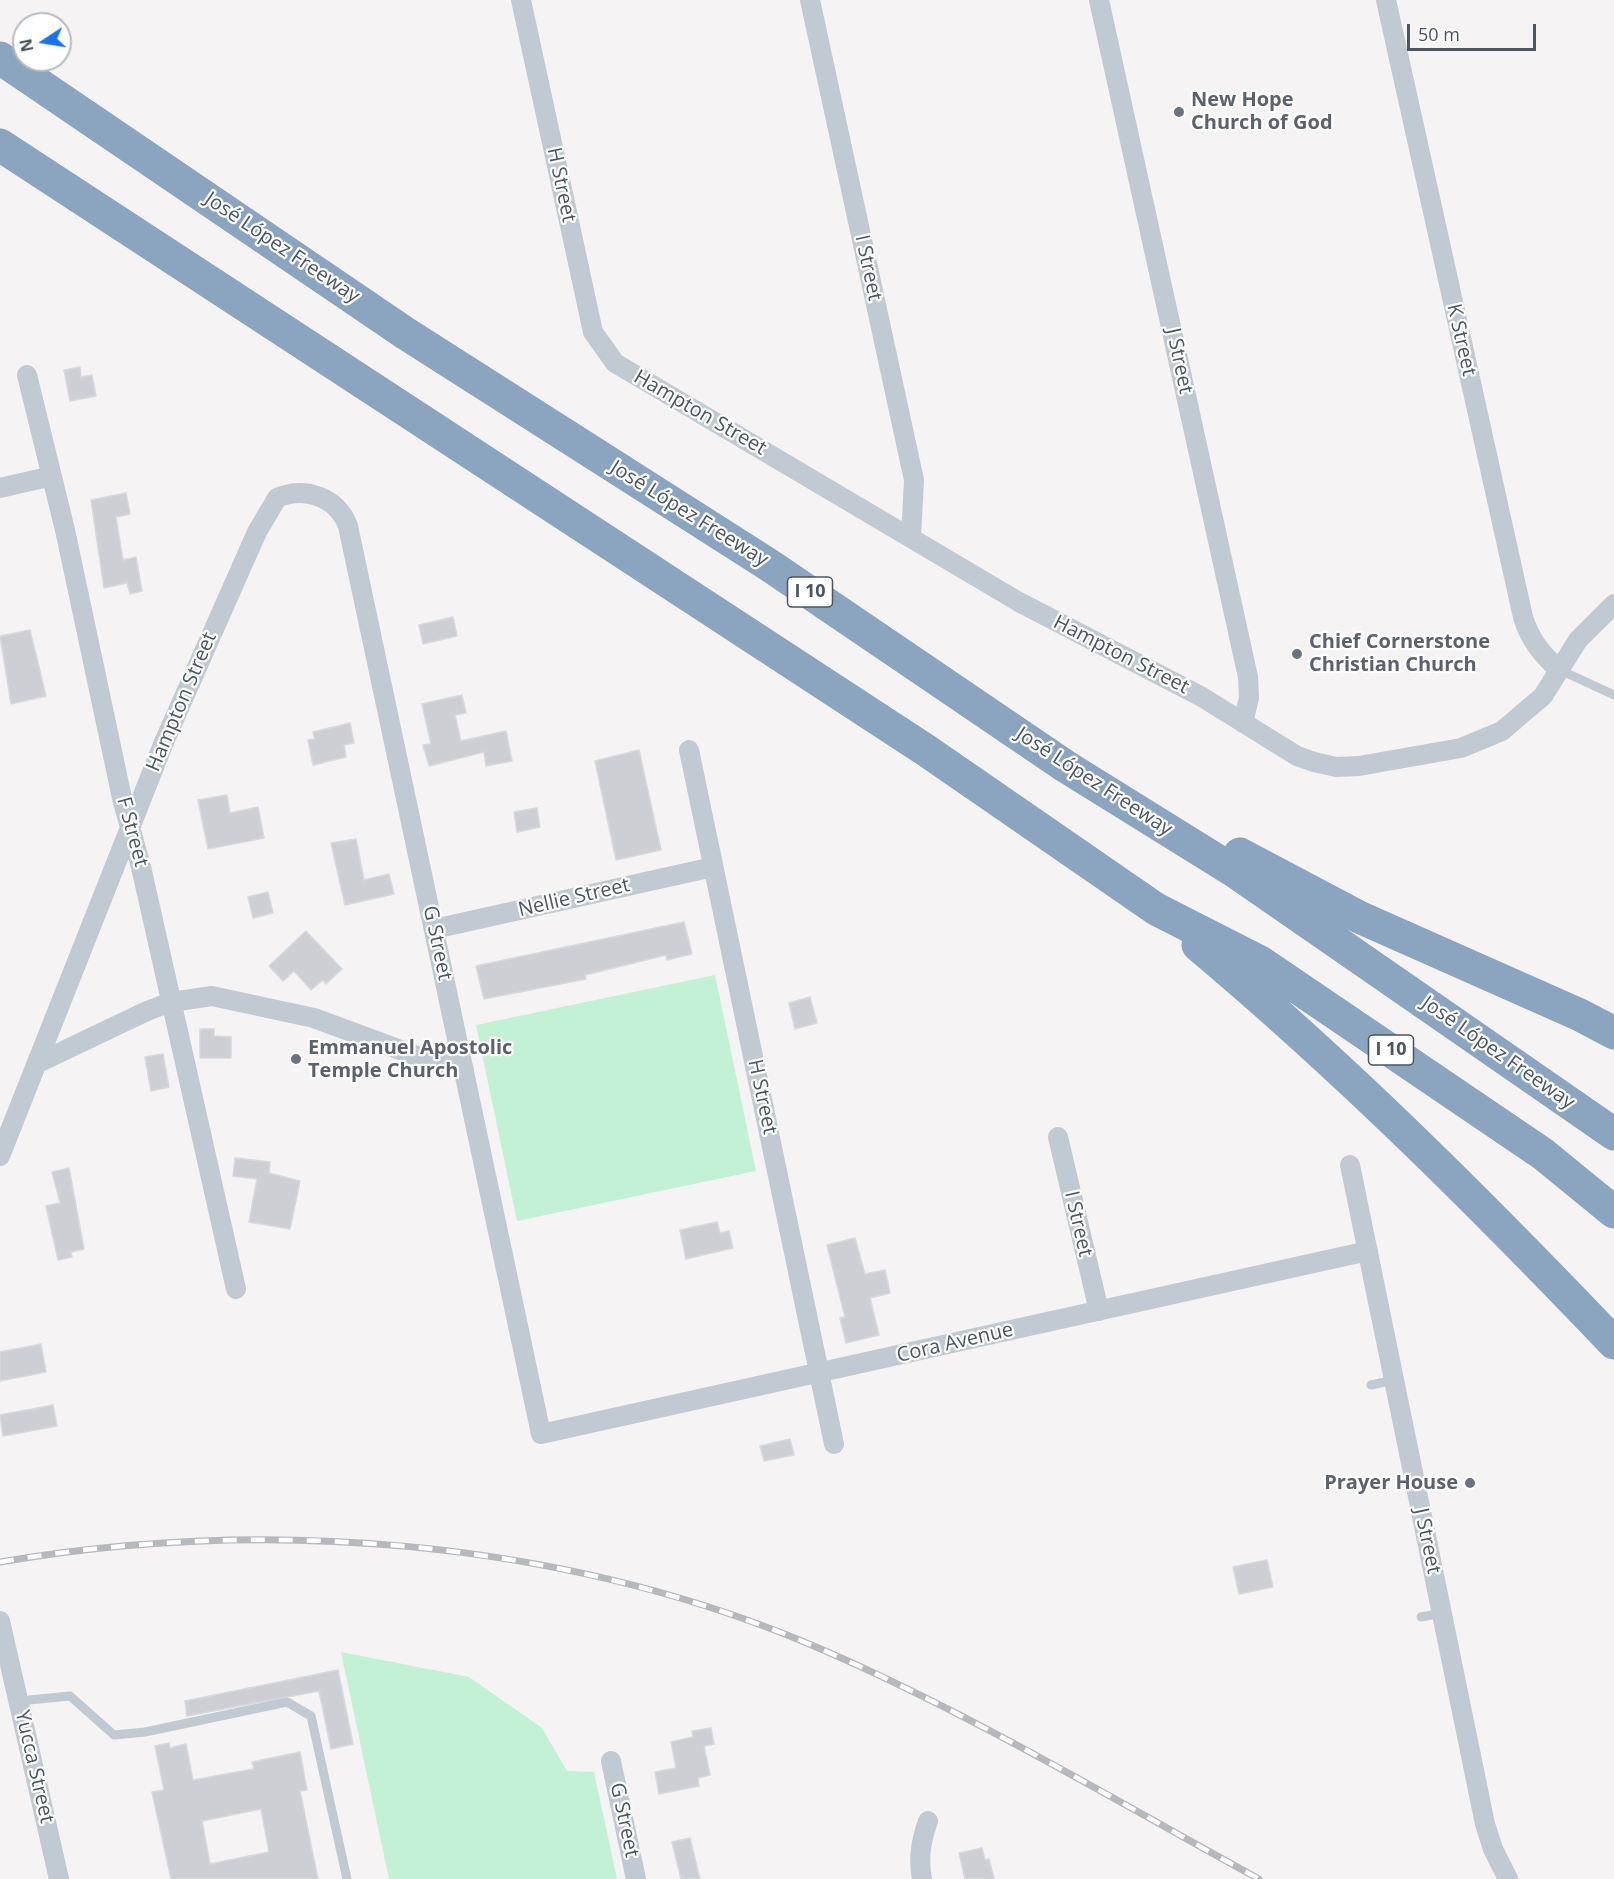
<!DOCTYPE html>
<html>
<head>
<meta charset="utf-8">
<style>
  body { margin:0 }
  #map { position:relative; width:1614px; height:1879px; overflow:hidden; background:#f5f3f3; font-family:"Open Sans",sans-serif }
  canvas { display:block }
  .north { position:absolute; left:12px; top:12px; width:60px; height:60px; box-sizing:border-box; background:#fff; border:2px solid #b7bbc0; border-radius:50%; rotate:258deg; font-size:16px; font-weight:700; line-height:24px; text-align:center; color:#4a5661 }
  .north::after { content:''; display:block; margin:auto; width:21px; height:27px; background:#1a73e8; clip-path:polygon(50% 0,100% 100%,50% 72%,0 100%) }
  .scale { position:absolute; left:1407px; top:24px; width:129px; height:27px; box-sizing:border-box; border:3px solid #4a5661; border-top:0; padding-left:8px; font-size:18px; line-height:21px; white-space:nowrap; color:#4a5661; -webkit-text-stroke:4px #fff; paint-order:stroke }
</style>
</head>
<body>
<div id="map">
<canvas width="1614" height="1879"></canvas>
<div class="north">N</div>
<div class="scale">50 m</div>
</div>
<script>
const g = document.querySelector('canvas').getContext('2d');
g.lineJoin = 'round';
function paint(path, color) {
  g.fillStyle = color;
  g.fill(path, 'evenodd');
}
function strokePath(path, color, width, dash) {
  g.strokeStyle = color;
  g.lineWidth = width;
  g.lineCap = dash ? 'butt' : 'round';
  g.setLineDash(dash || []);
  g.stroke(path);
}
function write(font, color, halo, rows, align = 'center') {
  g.font = font + ' "Open Sans",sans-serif';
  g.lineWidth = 4.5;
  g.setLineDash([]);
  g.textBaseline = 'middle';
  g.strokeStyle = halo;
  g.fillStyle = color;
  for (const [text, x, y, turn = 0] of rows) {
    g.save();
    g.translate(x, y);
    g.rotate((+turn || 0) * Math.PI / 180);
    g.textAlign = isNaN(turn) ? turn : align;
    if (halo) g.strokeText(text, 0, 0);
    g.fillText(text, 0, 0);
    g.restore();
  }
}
const green = new Path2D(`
  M 715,975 L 756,1171 L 517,1221 L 476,1025 Z
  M 341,1652 L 469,1677 L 542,1728 L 567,1771 L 594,1772 L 617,1879 L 389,1879 Z`);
const building = new Path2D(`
  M 80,367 L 81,377 L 92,375 L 96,396 L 70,401 L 64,370 Z
  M 126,493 L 130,514 L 116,517 L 123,560 L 136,557 L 142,591 L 130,594 L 127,583 L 104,588 L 91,500 Z
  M 453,617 L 457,636 L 423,644 L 419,625 Z
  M 30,630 L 46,696 L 11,704 L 0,636 Z
  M 462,695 L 466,713 L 455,715 L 461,741 L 506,731 L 512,761 L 486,766 L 484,752 L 429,766 L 423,745 L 431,744 L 422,704 Z
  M 350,723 L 354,743 L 344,745 L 346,757 L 313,765 L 308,740 L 315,739 L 313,732 Z
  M 639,750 L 661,850 L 616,860 L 595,761 Z
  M 227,795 L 230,813 L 258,807 L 264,838 L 208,849 L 198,800 Z
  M 537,808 L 540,827 L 517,832 L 514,812 Z
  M 356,839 L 364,880 L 389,874 L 394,894 L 345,905 L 331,843 Z
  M 268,892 L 273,913 L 253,918 L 248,897 Z
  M 684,922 L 692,954 L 667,960 L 666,955 L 585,975 L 586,979 L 484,999 L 476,966 Z
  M 306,931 L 342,969 L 326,984 L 323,980 L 311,990 L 294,971 L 283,981 L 269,966 Z
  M 810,997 L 817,1023 L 795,1029 L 789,1003 Z
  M 200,1029 L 214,1029 L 214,1036 L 231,1037 L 231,1058 L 200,1058 Z
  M 163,1054 L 169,1087 L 151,1091 L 145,1057 Z
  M 235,1158 L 270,1162 L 269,1173 L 300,1181 L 290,1229 L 249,1222 L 257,1179 L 233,1176 Z
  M 69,1168 L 84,1249 L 71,1252 L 72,1257 L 58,1260 L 46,1206 L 60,1203 L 52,1172 Z
  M 717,1222 L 720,1233 L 729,1231 L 733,1248 L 686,1259 L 680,1230 Z
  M 855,1238 L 865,1274 L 885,1270 L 890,1293 L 870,1298 L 879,1335 L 846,1343 L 840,1318 L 845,1317 L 827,1245 Z
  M 41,1344 L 46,1372 L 0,1381 L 0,1352 Z
  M 53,1405 L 57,1426 L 3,1436 L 0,1415 Z
  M 790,1439 L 794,1455 L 764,1461 L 760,1446 Z
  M 1267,1560 L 1273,1587 L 1239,1594 L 1233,1567 Z
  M 338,1670 L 353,1744 L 331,1749 L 319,1691 L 187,1716 L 185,1701 Z
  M 711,1728 L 714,1744 L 704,1746 L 710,1775 L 698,1778 L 699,1786 L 659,1794 L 655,1772 L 676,1768 L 671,1742 L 693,1737 L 692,1731 Z
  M 169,1743 L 170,1748 L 186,1744 L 193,1780 L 254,1769 L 252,1762 L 300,1752 L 307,1790 L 300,1791 L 318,1879 L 171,1879 L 152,1792 L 164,1790 L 155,1746 ZM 261,1809 L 269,1852 L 210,1864 L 202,1821 Z
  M 690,1838 L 700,1879 L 681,1879 L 672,1842 Z
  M 982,1848 L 985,1860 L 989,1859 L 994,1879 L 965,1879 L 959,1853 Z`);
const lane = new Path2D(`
  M 1558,669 L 1614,695
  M 1371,1385 L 1394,1380
  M 1421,1617 L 1442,1613
  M 19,1701 L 70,1696 L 114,1735 L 145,1732 L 287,1702 L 311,1716 L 347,1879`);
const street = new Path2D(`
  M 521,0 L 593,332 L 615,363 L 1019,602 L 1202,697 L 1297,756 L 1314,762 L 1336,767 L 1359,766 L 1461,748 L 1502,731 L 1543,696 L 1578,640 L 1614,604
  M 810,0 L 914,480 L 911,537
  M 1099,0 L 1248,677 L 1249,698 L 1243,723
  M 1386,0 L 1523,617 C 1530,640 1541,653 1558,669
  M 27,375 L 65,530 L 122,798 L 141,867 L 236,1289
  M 0,488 L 52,476
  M 689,750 L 834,1444
  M 434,929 L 713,867
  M 38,1063 L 147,1011 L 171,1002 L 212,996 L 314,1018 L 414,1055 L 464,1070
  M 1058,1137 L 1099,1311
  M 0,1156 L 164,742 L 257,532 L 277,498 C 305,486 337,497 348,526 L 541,1434 L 1368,1251
  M 1350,1165 L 1485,1824 L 1493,1849 L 1508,1879
  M 0,1621 L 59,1879
  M 611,1761 L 636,1879
  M 922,1879 C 918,1858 921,1841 928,1821`);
const highway = new Path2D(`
  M 0,58 L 405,333 L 769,565 L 1065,766 L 1234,871 L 1614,1134
  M 0,145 L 927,751 L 1156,909 L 1260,962 L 1543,1154 L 1614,1212
  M 1240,854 L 1359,917 L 1580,1015 L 1614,1033
  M 1198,945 C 1347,1070 1480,1203 1614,1343`);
const rail = new Path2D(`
  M 0,1562 C 262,1517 554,1539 802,1641 C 960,1707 1109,1797 1259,1879`);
const markers = [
  [1179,112,6,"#6b7280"],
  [1297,654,6,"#6b7280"],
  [296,1059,6,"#6b7280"],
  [1470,1483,6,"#6b7280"]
];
const shields = [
  [810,592,45],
  [1391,1050,45]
];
const shieldNames = [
  ["I 10",810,592],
  ["I 10",1391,1050]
];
const worshipNames = [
  ["New Hope",1191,100],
  ["Church of God",1191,123],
  ["Chief Cornerstone",1309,642],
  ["Christian Church",1309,665],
  ["Emmanuel Apostolic",308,1048],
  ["Temple Church",308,1071],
  ["Prayer House",1458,1483,"right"]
];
const streetNames = [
  ["H Street",561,185,78],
  ["José López Freeway",282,248,34],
  ["I Street",868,268,78],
  ["K Street",1461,340,77],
  ["J Street",1179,361,78],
  ["Hampton Street",700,413,30],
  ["José López Freeway",689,514,32],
  ["Hampton Street",1121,655,27],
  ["Hampton Street",182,702,-67],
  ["José López Freeway",1094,782,33],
  ["F Street",132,832,75],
  ["Nellie Street",574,898,-13],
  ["G Street",437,943,78],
  ["José López Freeway",1498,1053,35],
  ["H Street",762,1097,78],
  ["I Street",1078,1224,77],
  ["Cora Avenue",955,1343,-13],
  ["J Street",1427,1541,78],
  ["Yucca Street",34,1767,77],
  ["G Street",624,1820,78]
];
paint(green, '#c3f1d5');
paint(building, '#cdcfd5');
strokePath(building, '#d7d9de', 1.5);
strokePath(lane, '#c1cad2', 9);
strokePath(street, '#c1cad2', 20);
strokePath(highway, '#8ba5c1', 33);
strokePath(rail, '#b5b8bd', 7);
strokePath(rail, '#fff', 4.5, [14]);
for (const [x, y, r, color] of markers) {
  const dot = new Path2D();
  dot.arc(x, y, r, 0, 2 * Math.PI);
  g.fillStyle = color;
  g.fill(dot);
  strokePath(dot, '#fff', 2);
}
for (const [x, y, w] of shields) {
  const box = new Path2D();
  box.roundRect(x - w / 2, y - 15, w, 30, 4.5);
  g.fillStyle = '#fff';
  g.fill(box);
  strokePath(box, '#4a5661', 1.5);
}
write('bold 18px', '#4a5661', null, shieldNames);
write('bold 20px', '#5b616d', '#fff', worshipNames, 'left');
write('20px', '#4a5661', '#fff', streetNames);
</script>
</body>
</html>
